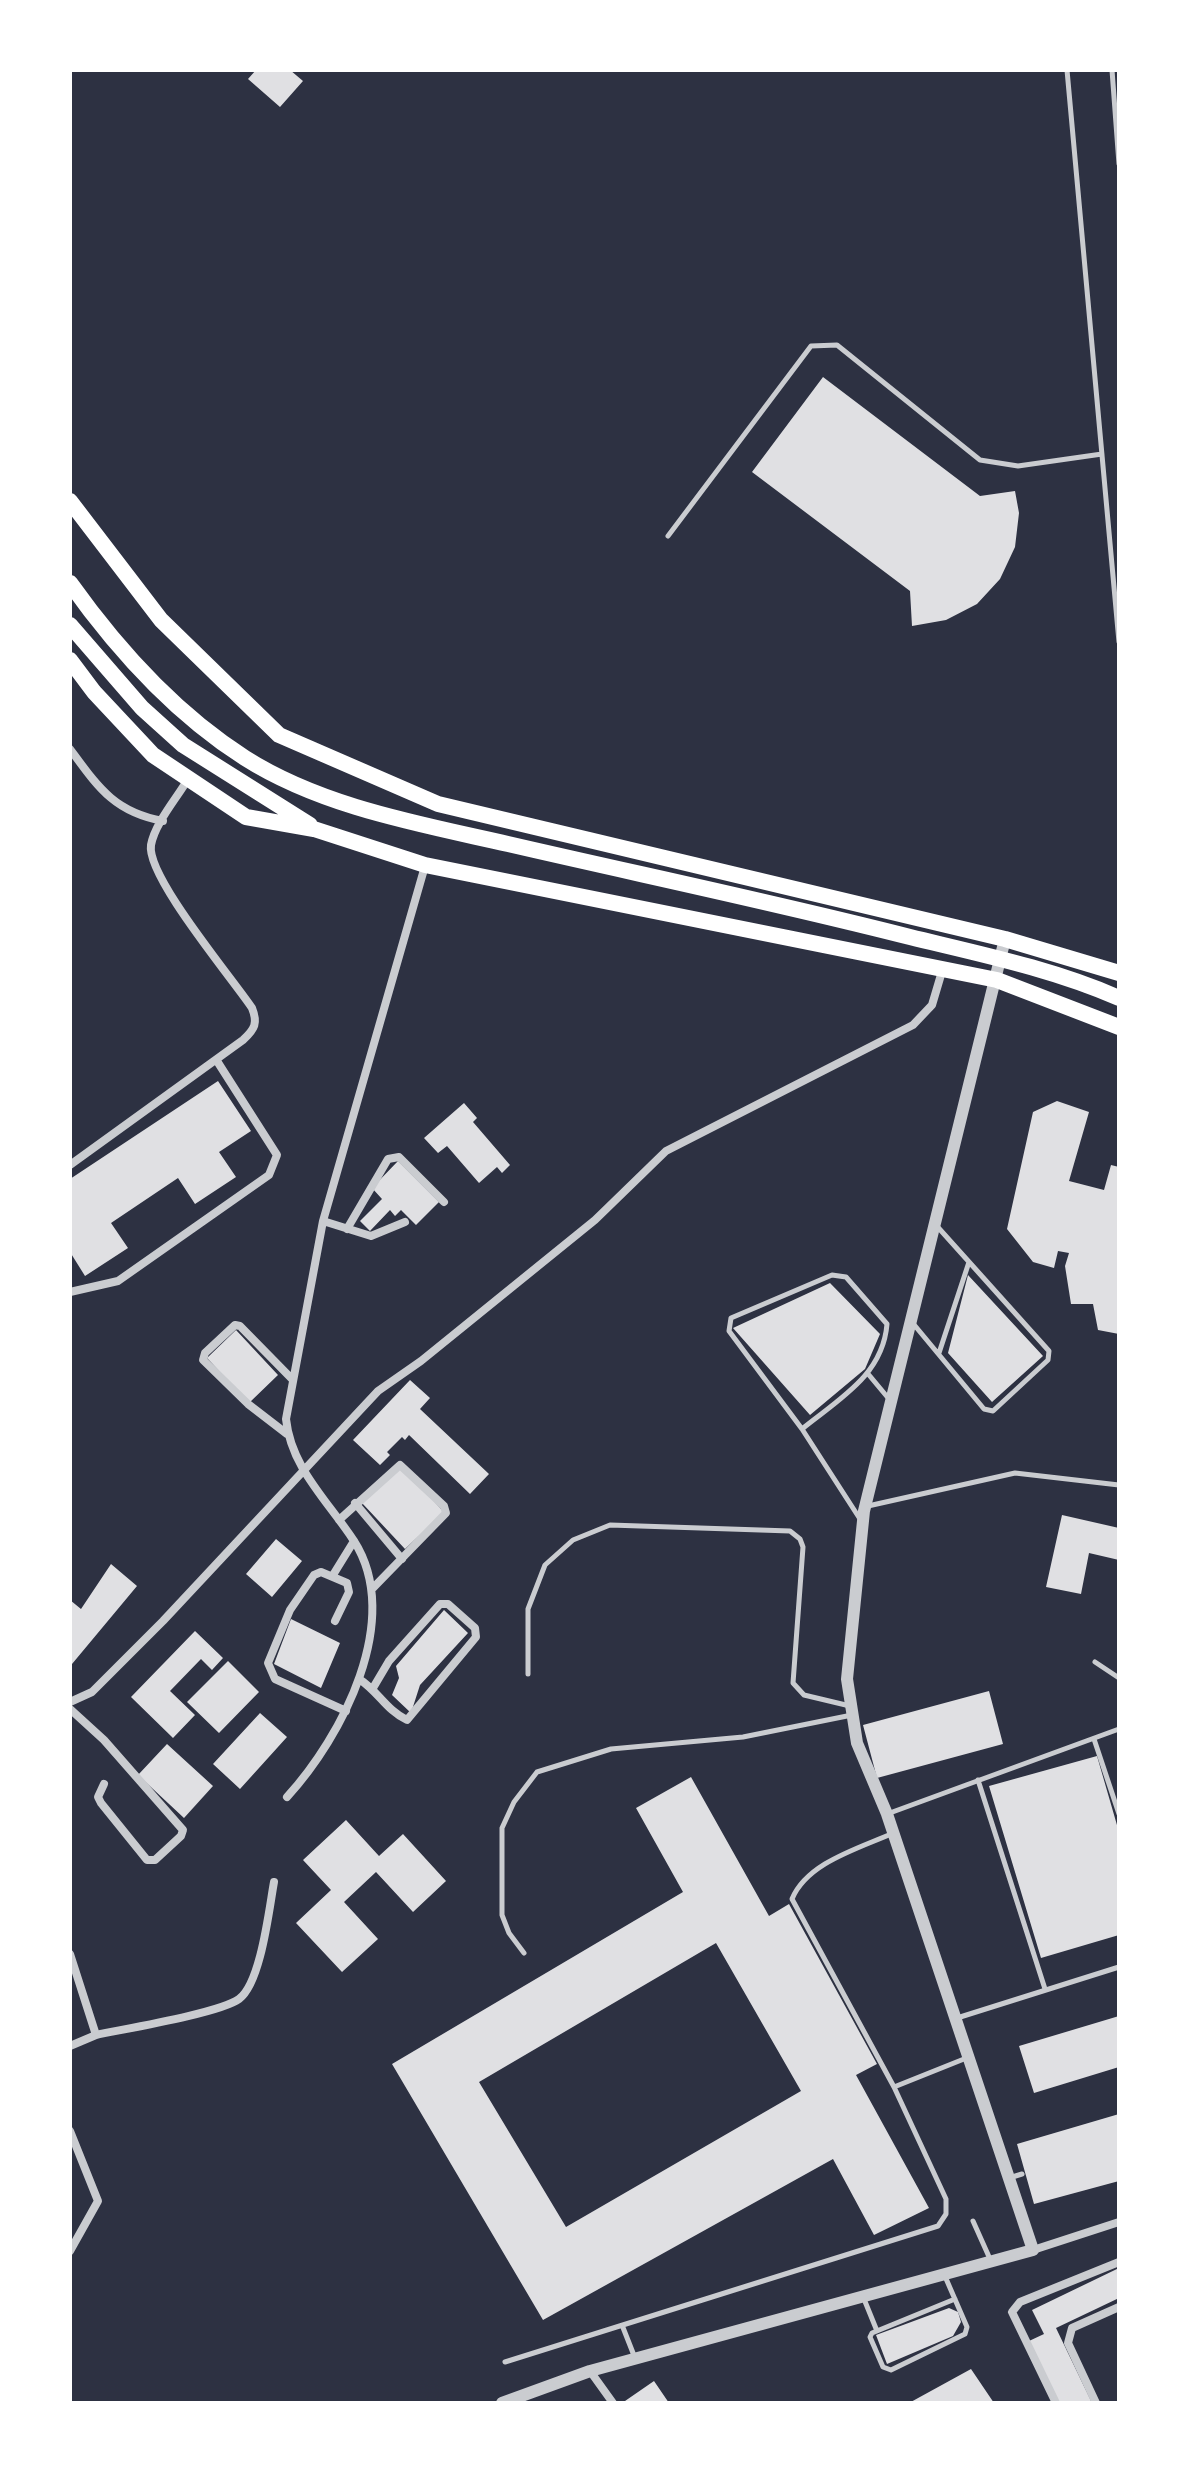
<!DOCTYPE html>
<html>
<head>
<meta charset="utf-8">
<style>
  body { margin:0 }
  #map { position:relative; width:1189px; height:2473px; overflow:hidden; background:#2d3142; font-family:Raleway,sans-serif }
  canvas { display:block }
  .frame { position:absolute; inset:0; border:72px solid #fff; pointer-events:none }
</style>
</head>
<body>
<div id="map">
<canvas width="1189" height="2473"></canvas>
<div class="frame"></div>
</div>
<script>
const g = document.querySelector('canvas').getContext('2d');
g.lineJoin = 'round';
function paint(path, color) {
  g.fillStyle = color;
  g.fill(path, 'evenodd');
}
function strokePath(path, color, width, dash) {
  g.strokeStyle = color;
  g.lineWidth = width;
  g.lineCap = dash ? 'butt' : 'round';
  g.setLineDash(dash || []);
  g.stroke(path);
}
const building = new Path2D(`
  M 256,70 L 290,70 L 303,81 L 280,107 L 248,79 Z
  M 823,377 L 980,496 L 1015,491 L 1019,513 L 1015,547 L 1000,579 L 977,604 L 946,620 L 912,626 L 910,591 L 752,472 Z
  M 218,1081 L 251,1131 L 219,1152 L 236,1177 L 195,1204 L 178,1178 L 111,1223 L 128,1248 L 85,1276 L 70,1252 L 70,1179 Z
  M 1057,1101 L 1089,1112 L 1069,1181 L 1104,1190 L 1111,1165 L 1119,1167 L 1119,1334 L 1098,1330 L 1093,1304 L 1071,1304 L 1065,1266 L 1069,1253 L 1058,1251 L 1054,1268 L 1033,1262 L 1007,1229 L 1033,1112 Z
  M 464,1103 L 477,1118 L 473,1122 L 510,1165 L 502,1173 L 497,1167 L 479,1183 L 447,1146 L 438,1153 L 424,1138 Z
  M 398,1161 L 439,1202 L 416,1225 L 401,1210 L 395,1216 L 390,1210 L 370,1231 L 360,1221 L 382,1199 L 372,1188 Z
  M 968,1275 L 1043,1356 L 992,1402 L 948,1353 Z
  M 830,1283 L 880,1334 L 865,1369 L 810,1415 L 733,1328 Z
  M 236,1330 L 278,1375 L 249,1403 L 207,1358 Z
  M 410,1380 L 430,1398 L 420,1409 L 489,1474 L 470,1494 L 409,1435 L 405,1440 L 402,1437 L 387,1452 L 390,1455 L 380,1465 L 353,1440 Z
  M 401,1466 L 444,1512 L 405,1549 L 362,1503 Z
  M 1062,1515 L 1119,1528 L 1119,1560 L 1089,1553 L 1081,1594 L 1046,1587 Z
  M 276,1539 L 302,1561 L 272,1597 L 246,1574 Z
  M 111,1564 L 137,1586 L 72,1664 L 70,1600 L 81,1609 Z
  M 444,1610 L 468,1633 L 420,1685 L 411,1713 L 392,1695 L 399,1678 L 396,1666 Z
  M 291,1619 L 340,1643 L 321,1688 L 274,1664 Z
  M 195,1631 L 223,1658 L 212,1670 L 201,1659 L 170,1691 L 195,1715 L 173,1738 L 131,1697 Z
  M 228,1661 L 259,1692 L 219,1733 L 187,1702 Z
  M 989,1691 L 1003,1744 L 877,1778 L 863,1725 Z
  M 260,1713 L 287,1737 L 240,1789 L 213,1764 Z
  M 167,1744 L 213,1786 L 184,1818 L 138,1775 Z
  M 1097,1756 L 1119,1832 L 1119,1935 L 1041,1958 L 989,1786 Z
  M 691,1777 L 769,1916 L 789,1904 L 877,2064 L 856,2075 L 929,2208 L 874,2235 L 833,2159 L 543,2320 L 392,2064 L 683,1892 L 636,1808 ZM 716,1943 L 801,2091 L 566,2227 L 479,2082 Z
  M 346,1820 L 379,1856 L 403,1834 L 446,1881 L 413,1912 L 376,1872 L 344,1902 L 378,1939 L 342,1972 L 296,1923 L 331,1890 L 303,1860 Z
  M 1119,2016 L 1119,2067 L 1034,2093 L 1019,2046 Z
  M 1119,2114 L 1119,2181 L 1034,2204 L 1017,2144 Z
  M 1119,2268 L 1119,2298 L 1056,2328 L 1092,2403 L 1059,2403 L 1029,2341 L 1044,2334 L 1032,2310 Z
  M 949,2308 L 958,2312 L 961,2322 L 953,2336 L 887,2364 L 876,2335 Z
  M 971,2369 L 994,2403 L 909,2403 Z
  M 654,2381 L 669,2403 L 627,2403 L 625,2401 Z`);
const service = new Path2D(`
  M 1067,70 L 1119,642
  M 1112,70 L 1119,164
  M 668,536 L 811,346 L 837,345 L 980,460 L 1018,466 L 1102,454
  M 911,1321 L 984,1409 L 993,1411 L 1048,1360 L 1049,1351 L 935,1224
  M 939,1353 L 969,1262
  M 869,1375 L 889,1399
  M 802,1429 C 839,1399 883,1375 887,1324 L 846,1277 L 832,1275 L 731,1318 L 729,1331 L 802,1429 L 860,1519
  M 868,1506 L 1015,1473 L 1119,1485
  M 1095,1662 L 1119,1678
  M 528,1674 L 528,1609 L 545,1565 L 573,1540 L 610,1525 L 790,1531 L 800,1539 L 803,1547 L 793,1683 L 804,1695 L 850,1706
  M 1094,1739 L 1119,1814
  M 978,1780 L 1045,1989
  M 887,1814 L 1119,1729
  M 891,1834 C 857,1849 807,1863 792,1899 L 894,2087 L 969,2057
  M 524,1953 L 509,1933 L 502,1915 L 502,1828 L 514,1802 L 537,1772 L 611,1749 L 743,1737 L 852,1715
  M 957,2018 L 1119,1967
  M 1009,2178 L 1022,2174
  M 973,2221 L 990,2259
  M 944,2274 L 967,2327 L 965,2334 L 891,2370 L 883,2367 L 870,2337 L 872,2333 L 955,2299
  M 864,2299 L 877,2331
  M 622,2325 L 635,2358
  M 505,2362 L 938,2226 L 946,2214 L 946,2199 L 894,2087`);
const minor = new Path2D(`
  M 70,749 C 98,787 114,812 163,821
  M 70,1165 L 243,1040 C 255,1029 258,1023 252,1008 C 232,978 146,876 151,845 C 155,823 177,798 188,779
  M 323,1221 L 371,1236 L 405,1222
  M 347,1229 L 388,1159 L 399,1157 L 444,1202
  M 70,1292 L 118,1281 L 269,1175 L 277,1155 L 217,1061
  M 287,1434 L 248,1404 L 203,1360 L 205,1353 L 235,1325 L 240,1326 L 292,1379
  M 355,1503 L 402,1559
  M 339,1520 L 400,1465 L 444,1506 L 446,1513 L 373,1588
  M 333,1575 L 354,1541
  M 335,1621 L 349,1592 L 347,1583 L 321,1572 L 314,1575 L 290,1610 L 268,1663 L 275,1679 L 346,1711
  M 359,1679 C 378,1691 386,1710 407,1720 L 476,1637 L 475,1628 L 448,1604 L 440,1604 L 389,1661 L 373,1688
  M 70,1702 L 92,1692 L 163,1621 L 378,1391 L 421,1361 L 595,1220 L 666,1151 L 913,1025 L 932,1005 L 943,968
  M 70,1709 L 104,1740 L 183,1830 L 181,1836 L 155,1860 L 147,1860 L 101,1803 L 98,1797 L 104,1784
  M 287,1797 C 342,1737 404,1619 354,1541 C 328,1501 291,1468 286,1419 L 323,1221 L 425,866
  M 70,1954 L 96,2035 L 70,2046
  M 96,2035 C 124,2029 220,2013 239,1999 C 261,1983 269,1909 274,1882
  M 70,2131 L 98,2201 L 70,2251
  M 1033,2250 L 1119,2222
  M 590,2371 L 613,2403
  M 1056,2403 L 1012,2312 L 1020,2302 L 1119,2262
  M 1096,2403 L 1068,2343 L 1072,2328 L 1119,2307`);
const tertiary = new Path2D(`
  M 502,2403 L 590,2371 L 1033,2250 L 887,1814 L 857,1743 L 847,1679 L 864,1511 L 1005,939`);
const trunk = new Path2D(`
  M 70,501 L 161,620 L 279,735 L 438,804 L 1005,939 L 1119,973
  M 70,583 C 117,649 176,714 245,758 C 322,807 420,824 508,844 C 642,875 777,903 910,937 C 980,954 1053,969 1119,998
  M 70,625 L 142,708 L 183,745 L 310,825
  M 70,660 L 94,692 L 153,755 L 246,817 L 314,829 L 425,865 L 997,980 L 1119,1027`);
paint(building, '#e0e0e3');
strokePath(service, '#caccd0', 5);
strokePath(minor, '#caccd0', 8);
strokePath(tertiary, '#caccd0', 12);
strokePath(trunk, '#fff', 16);
</script>
</body>
</html>
